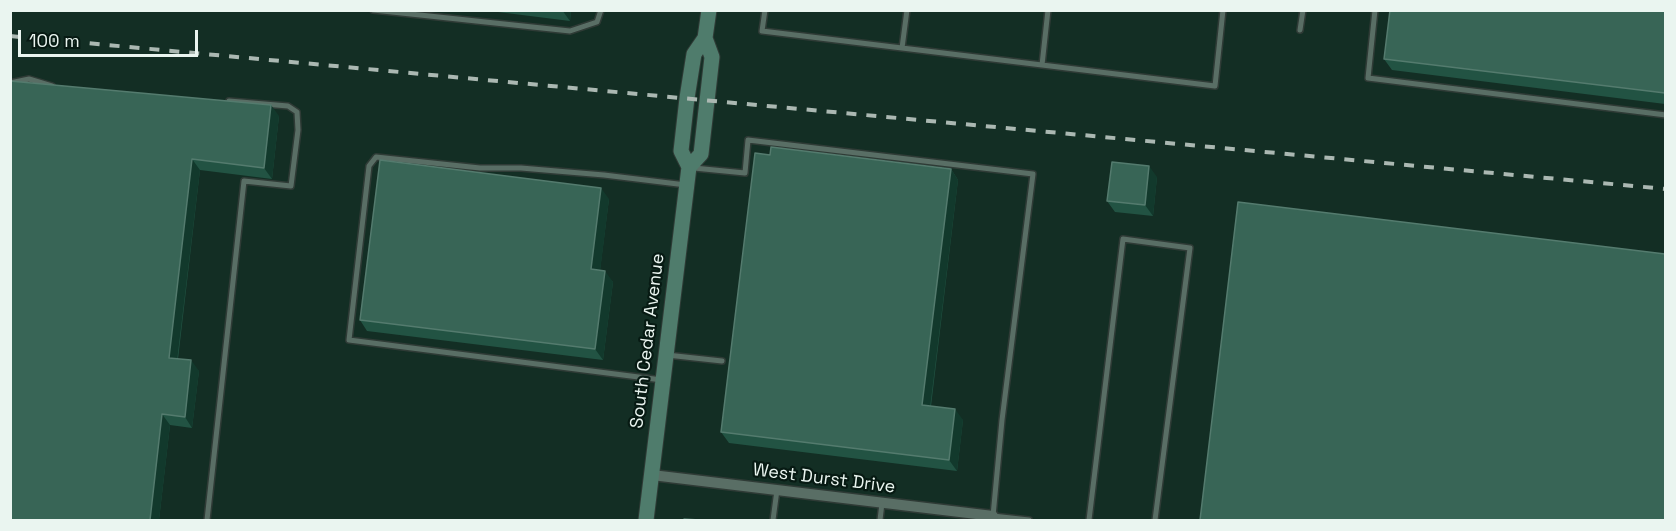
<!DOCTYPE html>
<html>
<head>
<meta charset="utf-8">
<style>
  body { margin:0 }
  #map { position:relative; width:1676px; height:531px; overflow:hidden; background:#11231c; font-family:"Space Grotesk",sans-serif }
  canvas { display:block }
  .frame { position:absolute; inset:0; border:12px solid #eaf5f0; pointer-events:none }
  .scale { position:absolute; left:18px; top:30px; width:180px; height:27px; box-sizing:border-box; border:3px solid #eaf5f0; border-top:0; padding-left:8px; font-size:18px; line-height:21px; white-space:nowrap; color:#eaf5f0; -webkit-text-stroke:4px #071a13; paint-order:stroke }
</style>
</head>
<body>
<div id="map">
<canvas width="1676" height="531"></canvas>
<div class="frame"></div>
<div class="scale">100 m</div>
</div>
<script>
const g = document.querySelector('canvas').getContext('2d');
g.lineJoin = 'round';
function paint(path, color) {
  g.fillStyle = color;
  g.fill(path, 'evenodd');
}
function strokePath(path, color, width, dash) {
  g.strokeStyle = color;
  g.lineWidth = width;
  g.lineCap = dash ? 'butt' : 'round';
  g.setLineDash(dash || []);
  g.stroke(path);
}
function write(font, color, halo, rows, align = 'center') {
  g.font = font + ' "Space Grotesk",sans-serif';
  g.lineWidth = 4.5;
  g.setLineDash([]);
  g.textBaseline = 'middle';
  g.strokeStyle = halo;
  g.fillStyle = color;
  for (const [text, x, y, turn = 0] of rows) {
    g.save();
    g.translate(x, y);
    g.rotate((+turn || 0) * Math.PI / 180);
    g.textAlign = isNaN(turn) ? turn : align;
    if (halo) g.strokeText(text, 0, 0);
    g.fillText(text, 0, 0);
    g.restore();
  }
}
const built = new Path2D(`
  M 11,11 L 1665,11 L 1665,520 L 11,520 Z`);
const lane = new Path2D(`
  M 373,10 L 570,31 L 597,22 L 601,10
  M 765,10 L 762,31 L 1215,86 L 1223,10
  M 1375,10 L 1368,78 L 1666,115
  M 1300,30 L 1303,10
  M 902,48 L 907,10
  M 1042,65 L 1048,10
  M 10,83 L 29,79 L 52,86
  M 694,168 L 745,173 L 748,140 L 1033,174 L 1002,420 L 993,516 L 1029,520
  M 667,355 L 722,361
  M 662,380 L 349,340 L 369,166 L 376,157 L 480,168 L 521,168 L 604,175 L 686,185
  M 207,520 L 244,181 L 291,186 L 298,130 L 297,112 L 288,106 L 229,101
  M 773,520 L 777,490
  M 880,520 L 882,503
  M 1089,520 L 1123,239 L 1190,248 L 1155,520`);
const street = new Path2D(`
  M 652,475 L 993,516`);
const secondary = new Path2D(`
  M 689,167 L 701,154 L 712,57 L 705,38
  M 646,520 L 689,167 L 681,151 L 687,98 L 694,54 L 705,38 L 709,10`);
const rail = new Path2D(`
  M 10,36 L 1666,189`);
const wall = new Path2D(`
  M 482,10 L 571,10 L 570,21 Z
  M 1665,10 L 1665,104 L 1392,70 L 1384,59 Z
  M 10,81 L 279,116 L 272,179 L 200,170 L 178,359 L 199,371 L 192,428 L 170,425 L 159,520 Z
  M 770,155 L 951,169 L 958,180 L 931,406 L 963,420 L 957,471 L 729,443 L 721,432 Z
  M 1157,177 L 1153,216 L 1115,212 L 1107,201 Z
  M 609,199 L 600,270 L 613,282 L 603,360 L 367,331 L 360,320 Z`);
const shadedWall = new Path2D(`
  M 562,10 L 571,10 L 570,21 Z
  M 271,105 L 279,116 L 272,179 L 264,168 Z
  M 192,159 L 200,170 L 176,369 L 169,358 Z
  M 1149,166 L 1157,177 L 1153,216 L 1145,205 Z
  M 951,169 L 958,180 L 929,416 L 922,405 Z
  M 601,188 L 609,199 L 599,280 L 591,269 Z
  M 605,271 L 613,282 L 603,360 L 595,349 Z
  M 191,360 L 199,371 L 192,428 L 185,417 Z
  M 955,409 L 963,420 L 957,471 L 949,460 Z
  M 162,414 L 170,425 L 159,520 L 150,520 Z`);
const building = new Path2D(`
  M 1390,10 L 1665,10 L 1665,93 L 1384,59 Z
  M 10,81 L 271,105 L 264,168 L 192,159 L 169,358 L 191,360 L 185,417 L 162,414 L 150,520 L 10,520 Z
  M 771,147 L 951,169 L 922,405 L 955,409 L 949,460 L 721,432 L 755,153 L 770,155 Z
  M 380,160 L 601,188 L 591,269 L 605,271 L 595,349 L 360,320 Z
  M 1112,162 L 1149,166 L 1145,205 L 1107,201 Z
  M 1238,202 L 1665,254 L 1665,520 L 1200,520 Z
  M 684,519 L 699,520 L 684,520 Z`);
const streetNames = [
  ["South Cedar Avenue",648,341,-83],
  ["West Durst Drive",824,479,7]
];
paint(built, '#132e24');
strokePath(lane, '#2f3b36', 8);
strokePath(street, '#2f3b36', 13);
strokePath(secondary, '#2f3b36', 17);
strokePath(lane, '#596e65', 5);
strokePath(street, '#596e65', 10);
strokePath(secondary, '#4f7c6c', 15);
strokePath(rail, '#abb8b2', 4, [10, 10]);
paint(wall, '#225343');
paint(shadedWall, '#12392c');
paint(building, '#386556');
strokePath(building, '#547b6e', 1.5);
write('18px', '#eaf5f0', '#071a13', streetNames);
</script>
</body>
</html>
